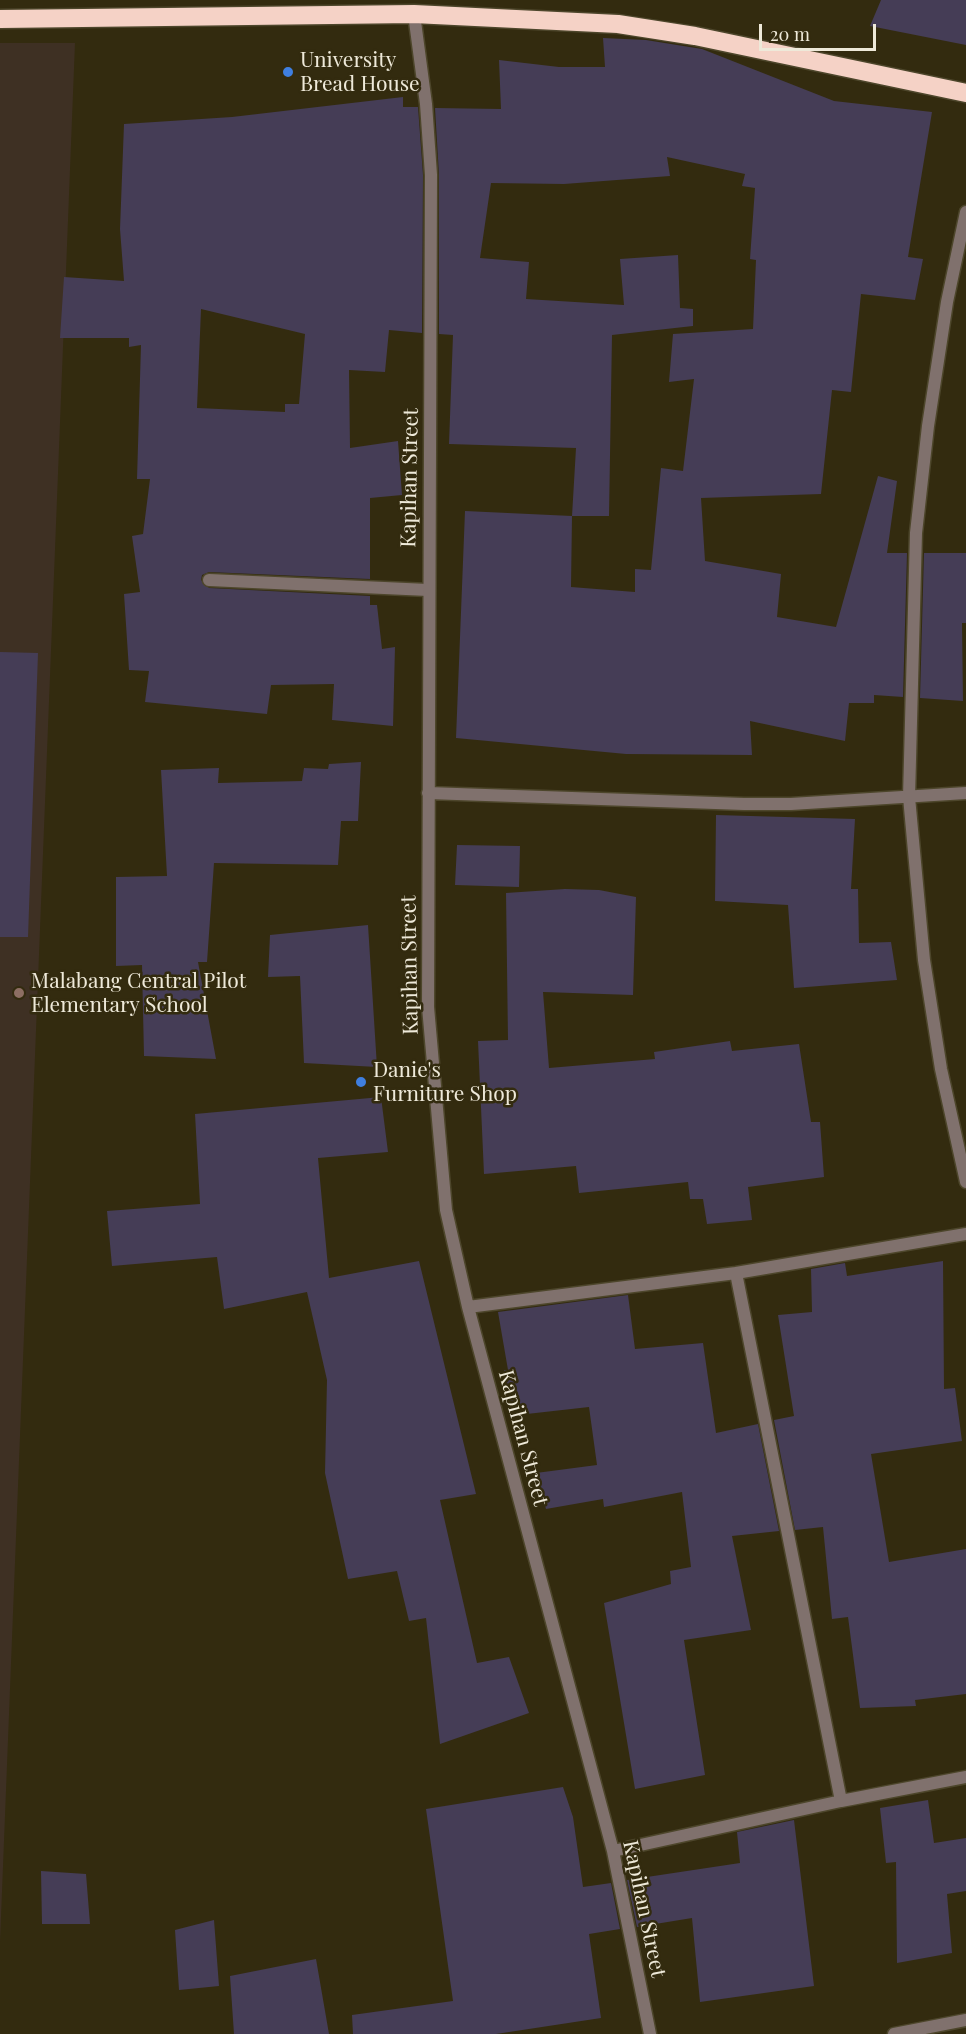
<!DOCTYPE html>
<html>
<head>
<meta charset="utf-8">
<style>
  body { margin:0 }
  #map { position:relative; width:966px; height:2034px; overflow:hidden; background:#332b0f; font-family:"Playfair Display",serif }
  canvas { display:block }
  .scale { position:absolute; left:759px; top:24px; width:117px; height:27px; box-sizing:border-box; border:3px solid #eee9d9; border-top:0; padding-left:8px; font-size:18px; line-height:21px; white-space:nowrap; color:#eee9d9; -webkit-text-stroke:4px #332b0f; paint-order:stroke }
</style>
</head>
<body>
<div id="map">
<canvas width="966" height="2034"></canvas>
<div class="scale">20 m</div>
</div>
<script>
const g = document.querySelector('canvas').getContext('2d');
g.lineJoin = 'round';
function paint(path, color) {
  g.fillStyle = color;
  g.fill(path, 'evenodd');
}
function strokePath(path, color, width, dash) {
  g.strokeStyle = color;
  g.lineWidth = width;
  g.lineCap = dash ? 'butt' : 'round';
  g.setLineDash(dash || []);
  g.stroke(path);
}
function write(font, color, halo, rows, align = 'center') {
  g.font = font + ' "Playfair Display",serif';
  g.lineWidth = 5;
  g.setLineDash([]);
  g.textBaseline = 'middle';
  g.strokeStyle = halo;
  g.fillStyle = color;
  for (const [text, x, y, turn = 0] of rows) {
    g.save();
    g.translate(x, y);
    g.rotate((+turn || 0) * Math.PI / 180);
    g.textAlign = isNaN(turn) ? turn : align;
    if (halo) g.strokeText(text, 0, 0);
    g.fillText(text, 0, 0);
    g.restore();
  }
}
const education = new Path2D(`
  M 0,43 L 75,43 L 0,1942 Z`);
const building = new Path2D(`
  M 881,0 L 966,0 L 966,45 L 870,26 Z
  M 603,38 L 646,40 L 702,49 L 834,101 L 932,112 L 908,257 L 923,259 L 915,300 L 861,294 L 851,392 L 832,390 L 821,494 L 701,498 L 705,561 L 781,574 L 777,617 L 836,627 L 878,476 L 897,481 L 887,553 L 907,553 L 903,697 L 874,695 L 874,703 L 849,703 L 845,741 L 750,721 L 752,755 L 626,754 L 456,738 L 465,511 L 572,516 L 576,448 L 449,444 L 453,335 L 439,334 L 439,175 L 435,108 L 501,109 L 499,60 L 559,67 L 605,67 ZM 667,157 L 745,174 L 742,186 L 755,188 L 750,259 L 756,260 L 753,329 L 673,334 L 669,382 L 694,379 L 683,471 L 661,468 L 651,570 L 635,569 L 635,592 L 571,587 L 572,516 L 609,516 L 612,335 L 693,326 L 693,309 L 680,308 L 678,255 L 620,259 L 624,305 L 526,299 L 529,262 L 480,258 L 491,183 L 564,184 L 670,176 Z
  M 403,97 L 403,107 L 418,107 L 423,175 L 422,333 L 389,330 L 385,372 L 349,370 L 350,448 L 398,441 L 402,495 L 370,498 L 370,579 L 209,572 L 202,575 L 201,580 L 209,588 L 370,596 L 370,605 L 377,605 L 382,649 L 395,647 L 393,726 L 332,720 L 334,684 L 271,685 L 267,714 L 145,702 L 149,671 L 129,670 L 124,594 L 140,592 L 132,536 L 143,534 L 150,479 L 137,479 L 141,345 L 129,347 L 129,338 L 60,338 L 64,277 L 124,281 L 120,229 L 124,124 L 232,117 ZM 201,309 L 305,334 L 299,404 L 285,404 L 285,412 L 197,408 Z
  M 924,553 L 966,553 L 966,623 L 962,623 L 963,701 L 920,698 Z
  M 0,652 L 38,653 L 28,937 L 0,937 Z
  M 361,762 L 358,821 L 341,821 L 338,865 L 214,863 L 207,962 L 198,962 L 216,1059 L 144,1056 L 142,965 L 116,966 L 116,877 L 167,876 L 161,770 L 219,768 L 218,783 L 302,781 L 304,768 L 328,769 L 329,764 Z
  M 716,815 L 855,819 L 851,889 L 858,889 L 859,943 L 891,942 L 897,980 L 794,988 L 788,905 L 715,901 Z
  M 457,845 L 520,846 L 519,887 L 455,885 Z
  M 565,889 L 599,890 L 636,897 L 633,995 L 543,992 L 549,1068 L 655,1059 L 654,1052 L 730,1041 L 732,1051 L 799,1044 L 811,1122 L 820,1122 L 824,1177 L 748,1187 L 752,1220 L 707,1224 L 703,1199 L 690,1199 L 688,1182 L 579,1193 L 576,1166 L 484,1174 L 478,1041 L 508,1040 L 506,893 Z
  M 368,925 L 377,1067 L 304,1063 L 300,976 L 268,977 L 270,935 Z
  M 381,1097 L 388,1152 L 318,1158 L 329,1278 L 419,1261 L 476,1494 L 440,1500 L 477,1663 L 509,1657 L 529,1713 L 440,1744 L 426,1618 L 409,1621 L 397,1571 L 348,1579 L 325,1473 L 327,1380 L 307,1292 L 224,1309 L 217,1257 L 112,1266 L 107,1211 L 200,1204 L 195,1114 Z
  M 943,1261 L 944,1389 L 955,1388 L 962,1441 L 871,1454 L 889,1562 L 966,1549 L 966,1694 L 915,1700 L 916,1706 L 860,1708 L 848,1617 L 832,1619 L 823,1527 L 795,1530 L 774,1420 L 794,1416 L 778,1315 L 812,1312 L 811,1269 L 845,1263 L 847,1276 Z
  M 628,1295 L 635,1349 L 703,1343 L 716,1433 L 758,1424 L 779,1531 L 732,1536 L 751,1630 L 684,1640 L 705,1775 L 635,1789 L 604,1603 L 671,1584 L 670,1571 L 691,1567 L 682,1492 L 604,1507 L 603,1499 L 546,1509 L 536,1473 L 597,1465 L 589,1407 L 509,1416 L 504,1370 L 508,1370 L 498,1312 Z
  M 563,1787 L 573,1817 L 583,1887 L 611,1883 L 620,1929 L 589,1934 L 601,2018 L 496,2034 L 353,2034 L 352,2015 L 453,2001 L 426,1809 Z
  M 928,1800 L 934,1843 L 966,1838 L 966,1891 L 947,1894 L 952,1953 L 897,1963 L 896,1862 L 886,1863 L 880,1808 Z
  M 794,1820 L 814,1986 L 700,2002 L 692,1918 L 637,1927 L 627,1880 L 740,1863 L 737,1832 Z
  M 41,1871 L 86,1874 L 90,1924 L 42,1924 Z
  M 214,1920 L 219,1986 L 179,1990 L 175,1930 Z
  M 316,1959 L 329,2034 L 234,2034 L 230,1976 Z`);
const lane = new Path2D(`
  M 209,580 L 428,590`);
const street = new Path2D(`
  M 414,14 L 426,104 L 431,175 L 428,1007 L 446,1210 L 468,1307 L 613,1851 L 650,2034
  M 966,212 L 947,302 L 928,426 L 916,533 L 909,797 L 924,960 L 941,1069 L 966,1182
  M 428,793 L 744,804 L 791,804 L 966,793
  M 736,1273 L 841,1801
  M 468,1307 L 736,1273 L 966,1234
  M 613,1851 L 841,1801 L 966,1777
  M 894,2034 L 966,2020`);
const highway = new Path2D(`
  M 0,19 L 414,14 L 618,24 L 695,36 L 966,93`);
const markers = [
  [288,72,6,"#3f7fe0"],
  [19,993,6,"#8d6e63"],
  [361,1082,6,"#3f7fe0"]
];
const poiNames = [
  ["University",300,60],
  ["Bread House",300,84],
  ["Malabang Central Pilot",31,981],
  ["Elementary School",31,1005],
  ["Danie's",373,1070],
  ["Furniture Shop",373,1094]
];
const streetNames = [
  ["Kapihan Street",410,478,-89],
  ["Kapihan Street",410,965,-91],
  ["Kapihan Street",523,1438,75],
  ["Kapihan Street",644,1909,78]
];
paint(education, '#3e3023');
paint(building, '#453d56');
strokePath(lane, '#4d462b', 15);
strokePath(street, '#4d462b', 15);
strokePath(highway, '#4d462b', 21);
strokePath(lane, '#80716d', 12);
strokePath(street, '#80716d', 12);
strokePath(highway, '#f5d2c6', 18);
for (const [x, y, r, color] of markers) {
  const dot = new Path2D();
  dot.arc(x, y, r, 0, 2 * Math.PI);
  g.fillStyle = color;
  g.fill(dot);
  strokePath(dot, '#332b0f', 2);
}
write('21px', '#eee9d9', '#332b0f', poiNames, 'left');
write('21px', '#eee9d9', '#332b0f', streetNames);
</script>
</body>
</html>
